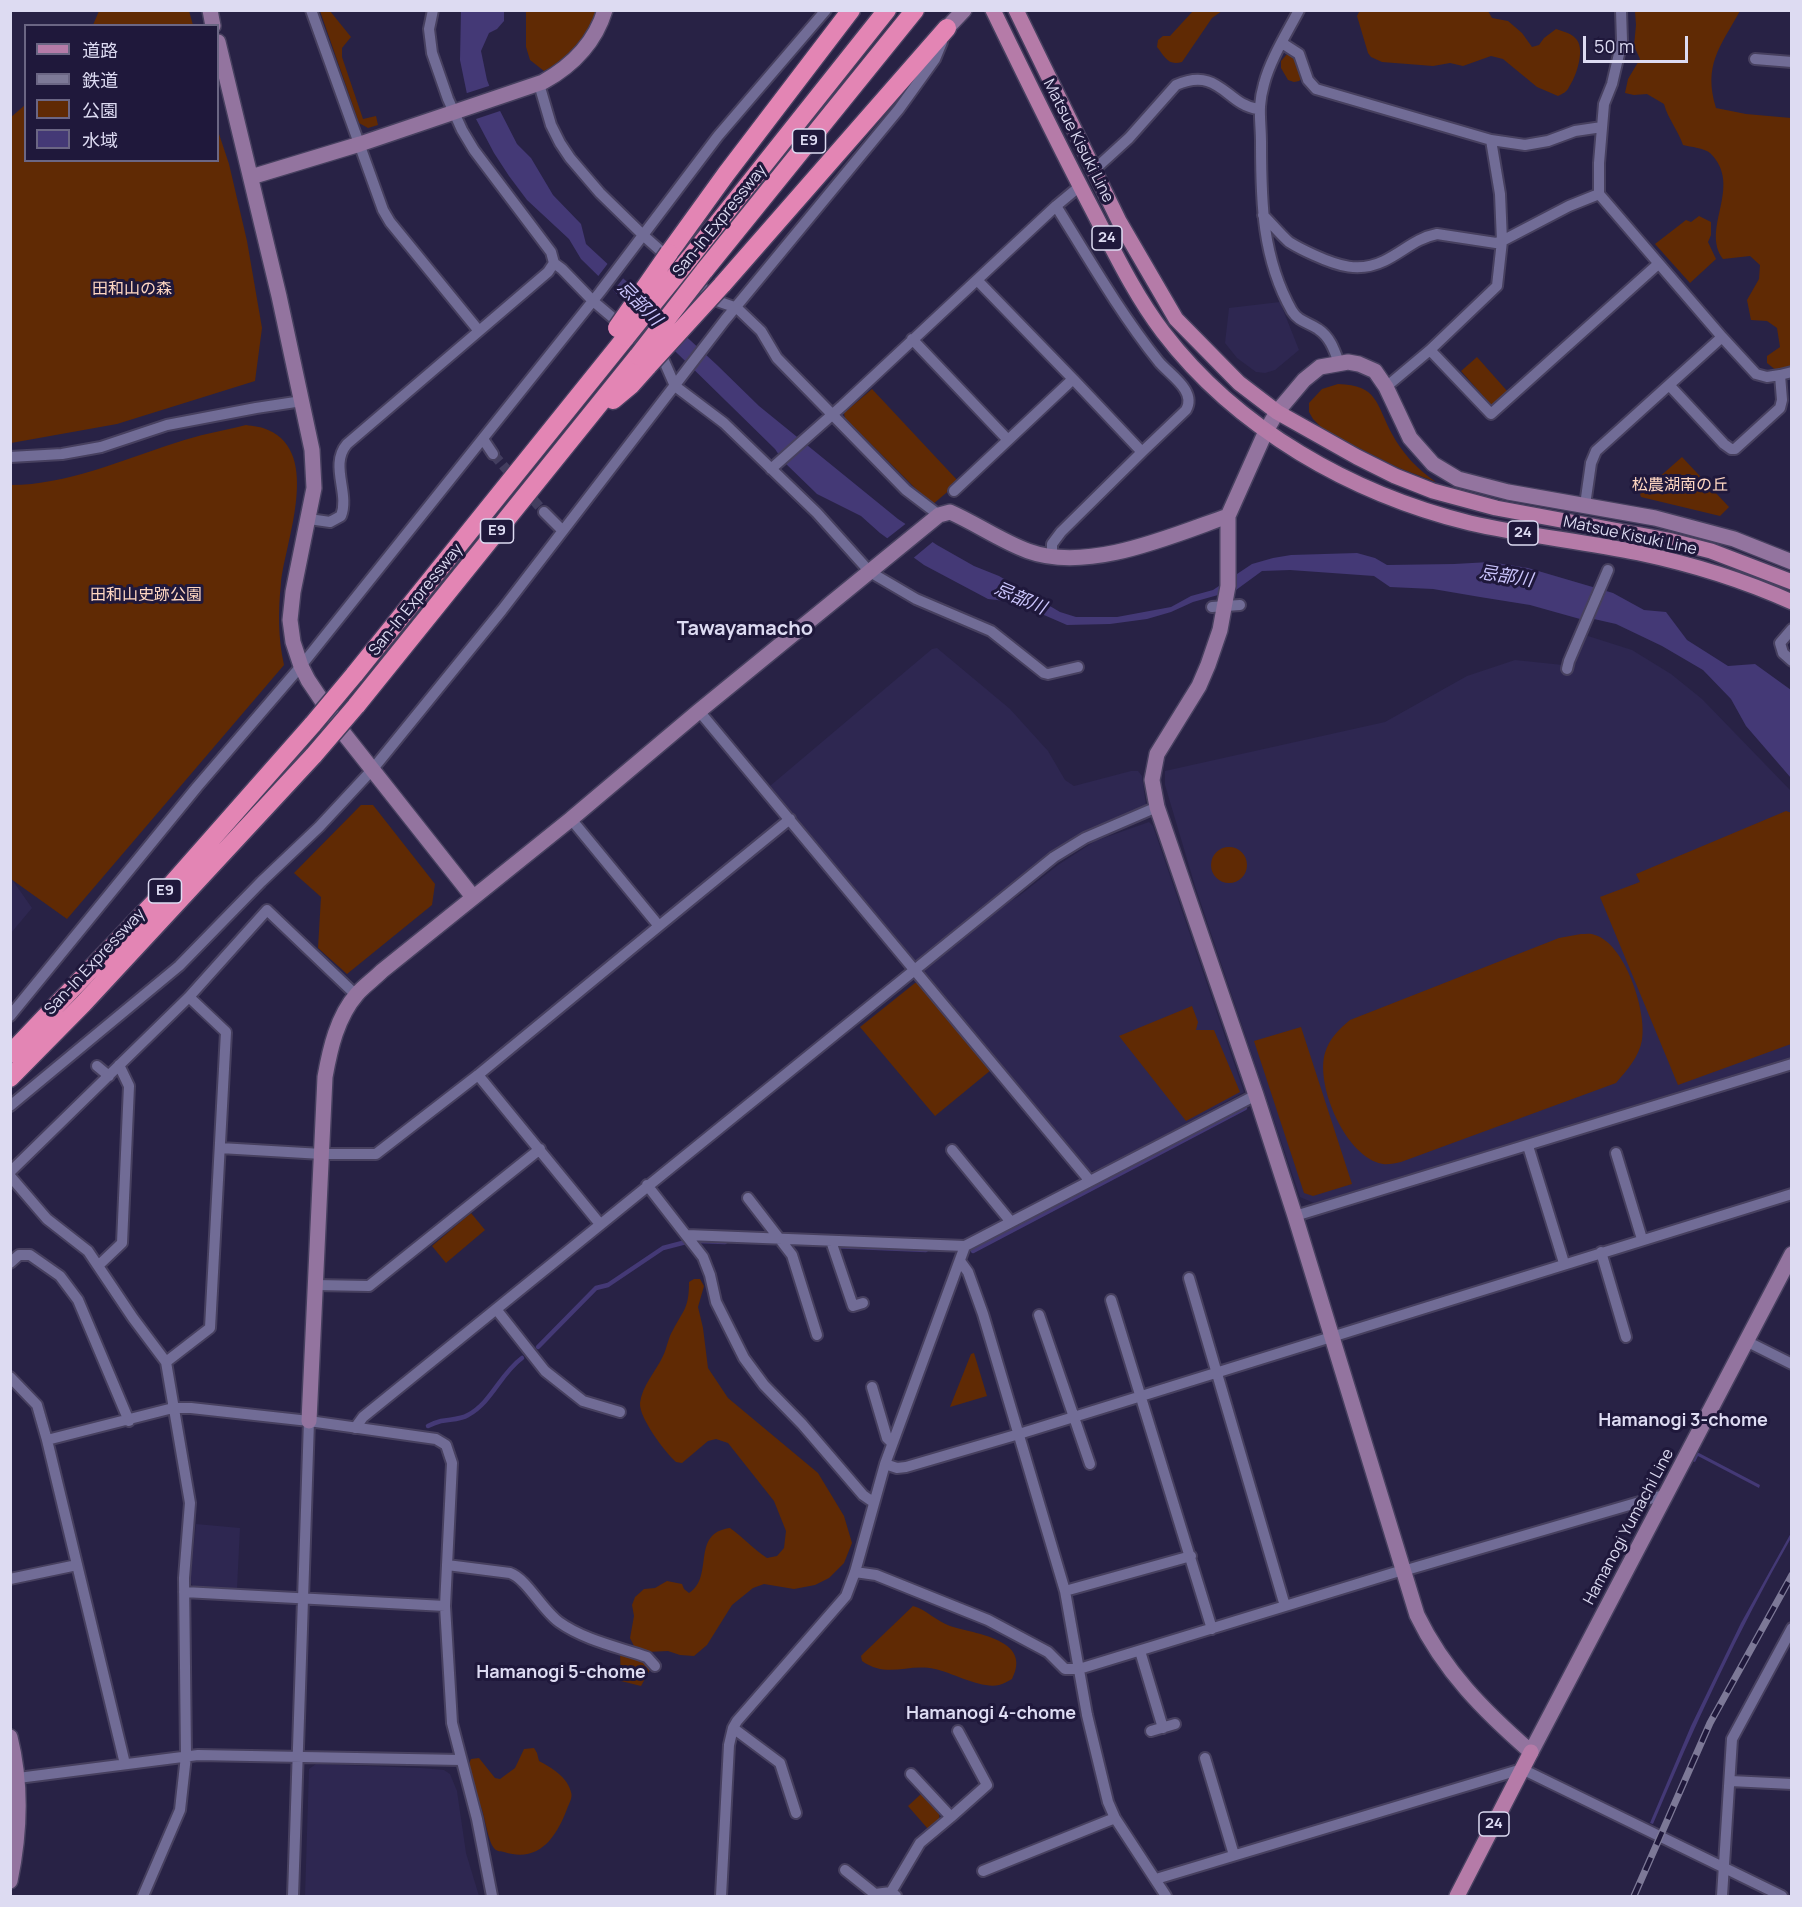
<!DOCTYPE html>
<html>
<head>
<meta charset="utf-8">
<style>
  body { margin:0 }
  #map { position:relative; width:1802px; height:1907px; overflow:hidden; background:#282245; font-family:Manrope,"Noto Sans JP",sans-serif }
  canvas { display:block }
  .frame { position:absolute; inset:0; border:12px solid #dddbf2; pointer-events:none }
  .legend { position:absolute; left:24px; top:24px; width:195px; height:138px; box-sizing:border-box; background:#1f183b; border:2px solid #6b6684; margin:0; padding:8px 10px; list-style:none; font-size:18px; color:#dddbf2 }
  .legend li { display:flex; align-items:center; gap:12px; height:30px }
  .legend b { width:30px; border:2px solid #6b6684 }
  .scale { position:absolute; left:1583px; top:36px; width:105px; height:27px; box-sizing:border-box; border:3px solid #dddbf2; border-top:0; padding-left:8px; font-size:18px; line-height:21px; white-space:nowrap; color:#dddbf2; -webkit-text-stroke:4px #1f183b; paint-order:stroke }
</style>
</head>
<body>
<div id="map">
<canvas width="1802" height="1907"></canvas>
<div class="frame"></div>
<ul class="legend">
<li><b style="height:8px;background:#b57ba8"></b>道路</li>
<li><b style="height:8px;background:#7d7997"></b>鉄道</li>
<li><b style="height:16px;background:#602a04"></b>公園</li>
<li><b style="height:16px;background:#443976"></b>水域</li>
</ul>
<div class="scale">50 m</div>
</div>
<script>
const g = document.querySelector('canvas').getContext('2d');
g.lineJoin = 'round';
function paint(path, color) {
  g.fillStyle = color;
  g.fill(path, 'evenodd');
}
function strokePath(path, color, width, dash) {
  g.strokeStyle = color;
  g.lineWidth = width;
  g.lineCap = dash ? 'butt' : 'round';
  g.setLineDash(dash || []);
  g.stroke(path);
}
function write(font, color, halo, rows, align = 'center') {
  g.font = font + ' Manrope,"Noto Sans JP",sans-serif';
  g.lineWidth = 6;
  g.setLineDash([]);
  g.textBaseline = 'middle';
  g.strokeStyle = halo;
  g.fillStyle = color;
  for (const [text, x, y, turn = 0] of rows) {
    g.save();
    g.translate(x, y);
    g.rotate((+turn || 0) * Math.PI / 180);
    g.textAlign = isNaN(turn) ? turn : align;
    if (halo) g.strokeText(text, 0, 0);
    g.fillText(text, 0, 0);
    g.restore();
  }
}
const built = new Path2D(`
  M 1280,302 L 1299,350 L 1275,370 L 1265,373 L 1256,372 L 1237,358 L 1225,343 L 1229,308 Z
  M 1585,635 L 1632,650 L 1671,674 L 1702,699 L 1791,791 L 1791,1057 L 1314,1203 L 1300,1197 L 1195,886 L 1165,785 L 1165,771 L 1385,722 L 1467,676 L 1515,660 L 1563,665 Z
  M 937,648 L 1010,709 L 1048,751 L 1065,780 L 1074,786 L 1131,771 L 1138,771 L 1142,776 L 1146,805 L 1122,819 L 1058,847 L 917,963 L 770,786 L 932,649 Z
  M 1149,822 L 1153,826 L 1244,1092 L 1106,1167 L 1088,1172 L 924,975 L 924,969 L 1002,906 L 1019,896 L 1058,865 L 1095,841 Z
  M 11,878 L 32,908 L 11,933 Z
  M 196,1524 L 240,1528 L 237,1589 L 194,1587 L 190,1582 Z
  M 316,1764 L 421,1768 L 444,1770 L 450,1774 L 457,1791 L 466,1853 L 479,1896 L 305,1896 L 309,1769 Z`);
const green = new Path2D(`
  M 1360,10 L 1488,11 L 1492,18 L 1508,21 L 1522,33 L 1532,47 L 1539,45 L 1544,38 L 1556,29 C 1564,32 1572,33 1577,40 C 1585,51 1576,77 1569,87 C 1567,92 1562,94 1558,96 L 1537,87 L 1503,59 L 1491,56 L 1463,66 L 1450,63 L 1433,66 L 1382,62 L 1371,57 L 1368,53 L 1357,16 Z
  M 99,11 L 189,11 L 193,25 L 93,25 Z
  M 320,11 L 330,11 L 351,37 L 342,48 L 342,57 L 363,119 L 376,116 L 378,125 L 368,128 L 359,123 Z
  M 526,11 L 596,11 C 588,38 569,58 544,71 L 530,60 L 526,47 Z
  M 1193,11 L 1222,11 L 1212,18 L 1182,62 C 1168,66 1165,57 1157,47 L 1158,40 L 1163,36 L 1170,36 Z
  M 1635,11 L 1740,11 C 1720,47 1703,65 1716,108 L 1746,114 L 1791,118 L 1791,369 L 1777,371 L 1767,363 L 1767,356 L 1780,347 L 1777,328 L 1767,321 L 1751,320 L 1747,300 L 1759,279 L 1760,265 L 1750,256 L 1723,259 C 1700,228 1744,186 1710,153 C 1704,148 1691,147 1683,145 C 1678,130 1668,119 1664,104 L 1647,94 L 1634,95 L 1625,93 L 1628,79 L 1640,59 L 1634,46 L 1636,25 Z
  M 1288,53 L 1294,55 L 1301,72 L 1302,78 L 1299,81 L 1294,82 L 1288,80 L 1281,68 L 1281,61 Z
  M 25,105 L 26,160 L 218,160 L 218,131 L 229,164 L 247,241 L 262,328 L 255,381 L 117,424 L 11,443 L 10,118 Z
  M 1699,216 L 1711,222 L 1711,235 L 1708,242 L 1716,259 L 1690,283 L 1655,244 L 1686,220 L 1691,222 Z
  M 1477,357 L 1508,392 L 1492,406 L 1461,371 Z
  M 1338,384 C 1378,385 1376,404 1392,434 C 1402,453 1418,470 1436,482 L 1399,468 L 1325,431 L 1313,419 L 1309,412 L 1309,403 L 1322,389 Z
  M 872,389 L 959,482 L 932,505 L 845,418 L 844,413 Z
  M 246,425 C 253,426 262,427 268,430 C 322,453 285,542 281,583 C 278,611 278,638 284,665 L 67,919 L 11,879 L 11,485 C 66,485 122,460 175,443 C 198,435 222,431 246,425 Z
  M 1682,457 L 1729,507 L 1720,516 L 1641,497 L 1640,494 Z
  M 361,805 L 373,805 L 435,884 L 432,905 L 347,974 L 318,948 L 321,897 L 294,873 Z
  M 1786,811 L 1792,813 L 1791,1044 L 1678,1085 L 1600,897 L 1640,882 L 1636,874 Z
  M1211 865a18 18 0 1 1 36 0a18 18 0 1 1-36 0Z
  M 1581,934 C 1585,934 1591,933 1595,935 C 1625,944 1647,1011 1642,1040 C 1639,1057 1627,1070 1616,1083 L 1401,1162 C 1396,1163 1388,1165 1383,1164 C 1346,1158 1315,1085 1325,1053 C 1329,1039 1339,1029 1350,1020 L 1559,938 Z
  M 915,983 L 920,983 L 991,1070 L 935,1116 L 860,1027 Z
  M 1192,1006 L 1198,1022 L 1196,1030 L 1214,1030 L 1240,1092 L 1186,1121 L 1119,1036 Z
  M 1301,1027 L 1352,1184 L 1313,1196 L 1304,1193 L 1254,1041 Z
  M 471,1213 L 485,1230 L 446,1263 L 432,1246 Z
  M 694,1279 L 700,1279 L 704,1286 L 698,1307 L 703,1328 L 708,1368 L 728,1398 L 818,1473 L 844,1516 L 852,1543 L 844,1563 L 829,1578 L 815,1585 L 794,1589 L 764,1584 L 753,1588 L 732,1605 L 707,1645 L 694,1656 L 680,1655 L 668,1651 L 646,1652 L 634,1646 L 630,1638 L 634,1616 L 632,1605 L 635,1597 L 644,1589 L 655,1588 L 667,1581 L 682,1584 L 684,1589 L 689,1593 C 715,1577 690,1533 730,1528 C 744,1538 752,1548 767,1558 L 777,1556 L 784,1548 L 786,1531 L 774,1501 L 728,1443 L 716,1439 L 708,1441 L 682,1463 L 676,1462 C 665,1452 639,1418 640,1403 C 642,1386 656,1371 663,1356 C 667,1348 668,1338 673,1330 C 684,1309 689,1308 689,1282 Z
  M 974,1353 L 987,1396 L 950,1407 L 971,1354 Z
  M 913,1606 C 927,1610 936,1621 950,1626 C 975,1634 1033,1639 1012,1679 C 1008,1681 1003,1684 999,1685 C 981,1689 953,1673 935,1669 C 907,1663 888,1679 862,1661 L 861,1656 L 865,1652 Z
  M 620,1652 L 645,1661 L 652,1666 L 641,1686 L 621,1681 Z
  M 534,1748 L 537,1753 L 539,1761 C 551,1767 568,1778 571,1792 C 573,1798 569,1803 567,1809 C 556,1838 539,1863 504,1852 C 501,1851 499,1852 496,1850 C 488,1845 485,1816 481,1807 C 476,1792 463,1775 471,1759 L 479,1758 L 495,1778 L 500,1779 L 515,1768 L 524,1749 Z
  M 921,1794 L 939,1814 C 941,1821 934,1825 928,1829 L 908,1806 Z`);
const water = new Path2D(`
  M 461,11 L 504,11 L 504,21 L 497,29 L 489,33 L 481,51 L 487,80 L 496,103 L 517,144 L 531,158 L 553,195 L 581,224 L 586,244 L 717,365 L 759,406 L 898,519 L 937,545 L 974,566 L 999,576 L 1060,612 L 1076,617 L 1117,617 L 1171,607 L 1191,596 L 1213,590 L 1252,564 L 1273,558 L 1291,555 L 1357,553 L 1375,558 L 1387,565 L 1454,564 L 1490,562 L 1528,568 L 1613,593 L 1644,610 L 1666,612 L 1687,640 L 1728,666 L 1755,664 L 1791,690 L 1791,778 L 1746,726 L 1731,699 L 1703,670 L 1662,646 L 1616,624 L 1594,619 L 1580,619 L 1530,605 L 1480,597 L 1433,589 L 1390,587 L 1374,576 L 1290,570 L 1262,571 L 1236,590 L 1193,602 L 1171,612 L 1147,619 L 1110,624 L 1067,625 L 1014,602 L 988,599 L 924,565 L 880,533 L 861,516 L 817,494 L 783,461 L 775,449 L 581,259 L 569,239 L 527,200 L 509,176 L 494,153 L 476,119 L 468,99 L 460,60 Z
  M 1697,1452 L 1760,1485 L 1759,1488 L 1698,1456 L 1695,1462 L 1692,1461 Z
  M 1791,1533 L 1791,1538 C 1738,1631 1694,1726 1653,1824 L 1650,1823 L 1691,1726 L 1741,1623 Z`);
const pier = new Path2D(`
  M 492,85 L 503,110 L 473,120 L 464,94 Z
  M 609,262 L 625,276 L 611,294 L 596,279 Z
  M 908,522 L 935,540 L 911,560 L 885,540 Z`);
const stream = new Path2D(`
  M 698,1241 L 725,1242
  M 832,1246 L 926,1250
  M 973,1251 L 1245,1108
  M 538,1347 L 596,1288 L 608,1285 L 663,1248 L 686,1242
  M 428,1426 C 432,1424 437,1422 441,1421 C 450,1419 460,1420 468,1415 C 492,1402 500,1374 522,1358`);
const streetTunnel = new Path2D(`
  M 493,454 L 544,512`);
const street = new Path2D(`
  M 311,10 L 383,210 L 390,222 L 479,331
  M 1299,10 C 1287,33 1270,60 1264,84 C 1257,108 1261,120 1261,143 C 1261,202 1262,258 1292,311 C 1299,322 1308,322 1318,329 C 1330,337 1334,349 1339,363
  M 1621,10 L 1622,41 L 1612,84 L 1604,104 L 1599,163 L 1599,194 L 1722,337
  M 1282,43 L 1299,54 L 1308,80 L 1316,89 L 1491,140 L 1525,145 L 1548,141 L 1575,131 L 1602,127
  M 1755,59 L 1792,62
  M 539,84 L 551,125 L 560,143 L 570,158 L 600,193 L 644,236 L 717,301 L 737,308 L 761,331 L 777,358 L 906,490 L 939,515
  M 1094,170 L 1129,138 L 1176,85 C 1220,66 1226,105 1258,109
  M 1056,206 L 1080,186
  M 1263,215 C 1272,224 1280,234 1289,242 C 1297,247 1305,251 1314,255 C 1338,266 1359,273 1384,261 C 1403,252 1416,238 1437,234 L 1496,243 L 1502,241 L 1569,206 L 1599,194
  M 554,263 L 562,269 L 593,301 L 664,361 L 675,386 L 724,423 L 817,513 L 870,572 L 916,599 L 991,631 L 1044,673 L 1048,674 L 1078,667
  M 912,339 L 1008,440
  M 1430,350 L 1497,286 L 1502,241 L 1500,194 L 1491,140
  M 1670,386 L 1724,444 L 1731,449 L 1735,449 L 1780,408 L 1782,400 L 1780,375 L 1792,372
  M 1386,387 L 1430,350 L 1491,414 L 1657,265
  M 483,439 L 493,454
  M 10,457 L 62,454 L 101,447 L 167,425 L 256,408 L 302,401
  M 771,469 L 842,406 L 1056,206 C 1089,259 1120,313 1159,362 C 1170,375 1197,391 1186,410 L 1142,452
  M 954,491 L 1073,379 L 977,280
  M 1585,505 L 1591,463 L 1596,451 L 1722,337 L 1756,374 L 1767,377 L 1780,375
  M 544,512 L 562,530
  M 309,519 L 330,522 L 341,516 C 350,493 329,465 347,444 L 548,272 L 554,263 L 551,252 L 474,150 L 462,130 L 448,99 L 432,53 L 429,29 L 433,10
  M 1052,556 L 1052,544 L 1061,532 L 1142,452 L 1073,379
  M 1212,607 L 1240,605
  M 1792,629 L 1780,643 L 1783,653 L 1792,661
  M 1567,669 L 1569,661 L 1608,570
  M 699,711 L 1090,1181
  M 571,819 L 659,926 L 790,819
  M 10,1016 L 197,787 L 301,666 L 600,292 L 718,136 L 826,10
  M 97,1066 L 109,1076
  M 478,1075 L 600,1224
  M 10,1106 L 179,966 L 261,882 L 319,827 L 372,770 L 502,610 L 725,320 L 899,109 L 935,59 L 942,42
  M 1528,1146 L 1564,1263
  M 220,1148 L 322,1154 L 376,1154 L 478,1075 L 659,926
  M 952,1150 L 1011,1222
  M 1616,1153 L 1642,1239
  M 10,1172 L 189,997
  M 10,1176 L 47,1219 L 88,1251 L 133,1318 L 166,1362 L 190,1503 L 184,1578 L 186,1756 L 180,1810 L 143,1896
  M 647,1185 L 703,1257 L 710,1275 L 716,1302 L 744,1358 L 764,1385 L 802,1424 L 863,1495 L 873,1502
  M 748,1198 L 792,1255 L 817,1335
  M 1295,1216 L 1792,1064
  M 687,1235 L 965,1246 L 1256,1095
  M 831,1241 L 853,1306 L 863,1303
  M 1601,1252 L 1626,1337
  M 960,1261 L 968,1272 L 983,1314 L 1065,1591 L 1087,1715 L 1108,1802 L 1115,1818 L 1166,1896
  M 10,1263 L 19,1255 L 30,1255 L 60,1276 L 78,1300 L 129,1421
  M 99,1265 L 122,1243 L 129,1086 L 119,1065
  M 1189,1278 L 1285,1606
  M 315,1285 L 369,1286 L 540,1149
  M 1111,1300 L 1212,1629
  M 496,1309 L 545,1371 L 583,1401 L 620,1412
  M 1039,1315 L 1090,1464
  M 1746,1341 L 1792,1364
  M 166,1362 L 210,1328 L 226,1032 L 189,997 L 267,910 L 356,995
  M 10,1377 L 37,1405 L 47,1440
  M 872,1387 L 887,1438 L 892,1443
  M 355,1428 L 363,1417 L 1054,857 L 1085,838 L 1157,807
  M 885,1464 L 897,1468 L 906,1467 L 1019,1434 L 1792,1194
  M 447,1565 L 510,1573 C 527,1579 542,1610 559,1622 C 584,1640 618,1647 647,1657 L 655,1666
  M 1403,1571 L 1667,1494
  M 855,1572 L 876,1575 L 988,1620 L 1048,1652 L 1065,1669 L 1079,1669 L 1403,1570
  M 10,1579 L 77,1565
  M 1065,1591 L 1191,1556
  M 184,1592 L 445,1606 L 452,1723 L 477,1819 L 492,1896
  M 1140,1651 L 1163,1728
  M 733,1728 L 780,1763 L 796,1813
  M 1151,1731 L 1175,1724
  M 1205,1758 L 1234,1855
  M 125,1764 L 47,1440 L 173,1408 L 191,1408 L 309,1421 L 436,1439 L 446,1445 L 452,1463 L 445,1606
  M 18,1778 L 198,1755 L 461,1760
  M 1730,1781 L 1792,1784
  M 951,1817 L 987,1785 L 958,1731
  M 845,1870 L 875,1894 L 891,1892 L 896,1896
  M 983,1871 L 1115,1818
  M 1156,1879 L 1522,1769 L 1782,1896
  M 891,1892 L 920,1843 L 951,1817 L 911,1774
  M 293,1896 L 309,1421
  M 721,1896 L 729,1745 L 733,1728 L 737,1721 L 846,1596 L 855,1572 L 885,1464 L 965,1246
  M 1722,1896 L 1732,1739 L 1792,1628`);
const secondary = new Path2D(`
  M 210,10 L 213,26
  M 947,28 L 964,10
  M 218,42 L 279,296 L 312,450 L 314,488 L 293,592 L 290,620 L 293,642 L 301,666 L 308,680 L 345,735 L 473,897
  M 251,177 L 360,144 L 543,82 C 572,66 595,43 605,10
  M 1792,562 L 1734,539 L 1655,518 L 1508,492 L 1458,479 L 1433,464 L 1410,438 L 1386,387 L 1375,371 L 1359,364 L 1348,362 L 1320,367 L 1304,380 L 1277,412 L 1266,431 L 1228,516 L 1228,586 L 1220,630 L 1208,665 L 1199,686 L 1157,754 L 1152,780 L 1157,807 L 1256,1095 L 1295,1216 L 1417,1615 C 1444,1671 1484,1711 1531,1752 L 1792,1254
  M 309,1421 L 325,1077 C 330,1049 337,1017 357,994 C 364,986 374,979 382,971 L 571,819 L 699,711 L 939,515 L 950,512 C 977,524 1001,541 1028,551 C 1088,573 1171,536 1228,516
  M 10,1737 C 22,1785 20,1833 10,1881`);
const primary = new Path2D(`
  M 993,10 C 1025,76 1057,142 1091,207 C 1113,249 1134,294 1163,332 C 1237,429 1352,494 1470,523 C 1526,536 1583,541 1639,553 C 1691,564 1743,580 1792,602
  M 1016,10 L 1119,221 L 1176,319 L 1239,383 L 1277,412 L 1357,457 L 1395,476 L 1433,491 L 1496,508 L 1668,540 L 1711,551 L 1792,582
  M 1457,1896 L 1531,1752`);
const highway = new Path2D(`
  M 669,253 L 726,174 L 851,10
  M 689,259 L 887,10
  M 704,271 L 915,10
  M 722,285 L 947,28
  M 613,400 L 631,385 L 648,366
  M 354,675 L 626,337
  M 356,706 L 638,356
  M 10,1054 L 171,885 L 313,724
  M 10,1078 L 83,1004 L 314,755`);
const rail = new Path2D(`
  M 1634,1896 L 1710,1723 L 1792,1575`);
const highwayBridge = new Path2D(`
  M 617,328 L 669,253
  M 626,337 L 689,259
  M 638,356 L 704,271
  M 648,366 L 722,285
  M 313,724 L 354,675
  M 314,755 L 356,706`);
const shields = [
  [809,141,33],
  [1107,238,30],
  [497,531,33],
  [1523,533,30],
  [165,891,33],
  [1494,1824,30]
];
const shieldNames = [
  ["E9",809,141],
  ["24",1107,238],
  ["E9",497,531],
  ["24",1523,533],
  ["E9",165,891],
  ["24",1494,1824]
];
const streetNames = [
  ["Matsue Kisuki Line",1078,141,63],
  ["San-In Expressway",720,221,-51],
  ["Matsue Kisuki Line",1630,536,12],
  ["San-In Expressway",416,600,-51],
  ["San-In Expressway",95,962,-47],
  ["Hamanogi Yumachi Line",1629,1527,-62]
];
const parkNames = [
  ["田和山の森",132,290],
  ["松農湖南の丘",1680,486],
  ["田和山史跡公園",146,596]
];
const waterNames = [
  ["忌部川",639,304,45],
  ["忌部川",1506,577,9],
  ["忌部川",1020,599,23]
];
const neighbourhoodNames = [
  ["Hamanogi 3-chome",1683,1421],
  ["Hamanogi 5-chome",561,1673],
  ["Hamanogi 4-chome",991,1714]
];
const quarterNames = [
  ["Tawayamacho",745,629]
];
paint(built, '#2e2751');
paint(green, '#602a04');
paint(water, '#443976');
paint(pier, '#282245');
strokePath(stream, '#443976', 4.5);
strokePath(streetTunnel, '#433e5f', 10, [10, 5]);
strokePath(street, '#47405f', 14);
strokePath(secondary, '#47405f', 18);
strokePath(primary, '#47405f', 18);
strokePath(highway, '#47405f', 21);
strokePath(street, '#716c96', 10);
strokePath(secondary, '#93749f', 15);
strokePath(primary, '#b57ba8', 15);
strokePath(highway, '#e385b4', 18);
strokePath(rail, '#7d7997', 7);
strokePath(rail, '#1f183b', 4.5, [14]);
strokePath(highwayBridge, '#47405f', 21, []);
strokePath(highwayBridge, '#e385b4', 18);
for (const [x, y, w] of shields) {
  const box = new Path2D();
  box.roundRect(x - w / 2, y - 12, w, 24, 4.5);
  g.fillStyle = '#1f183b';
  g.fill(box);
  strokePath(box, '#dddbf2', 1.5);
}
write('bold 15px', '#dddbf2', null, shieldNames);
write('16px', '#dddbf2', '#1f183b', streetNames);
write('16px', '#ffd7c2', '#1f183b', parkNames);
write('italic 18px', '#ccc6fe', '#1f183b', waterNames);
write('bold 18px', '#dddbf2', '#1f183b', neighbourhoodNames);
write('bold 20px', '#dddbf2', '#1f183b', quarterNames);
</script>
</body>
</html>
